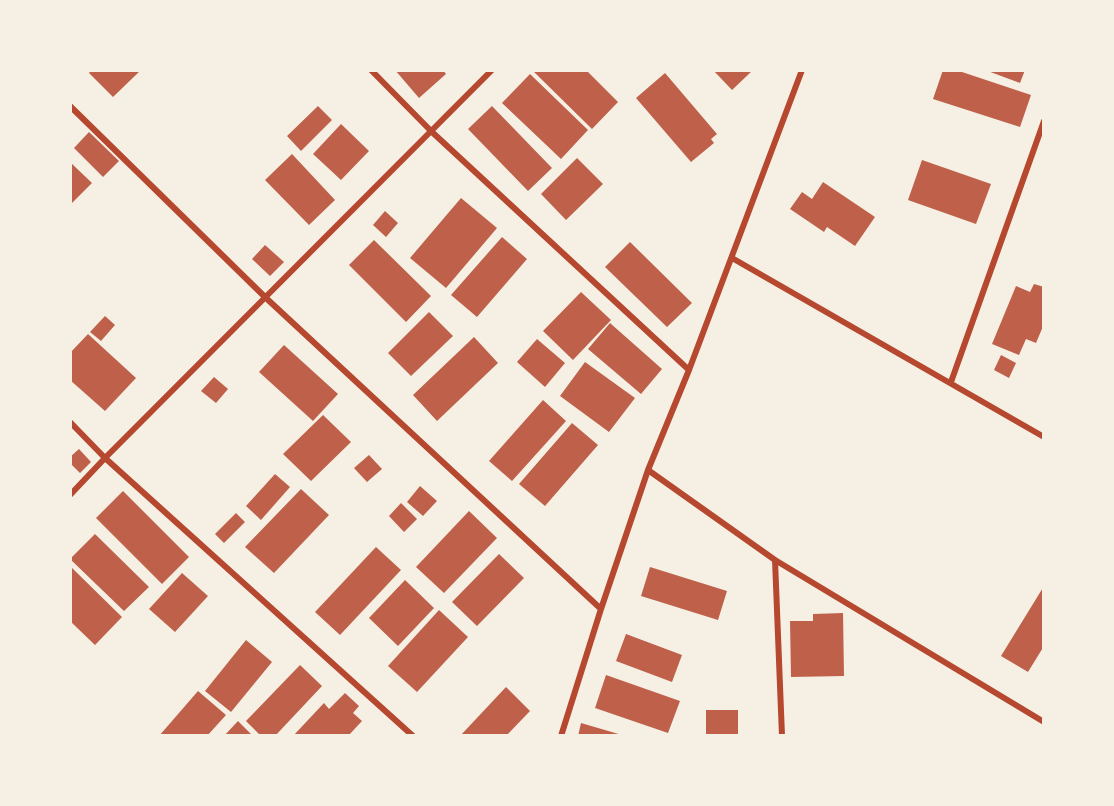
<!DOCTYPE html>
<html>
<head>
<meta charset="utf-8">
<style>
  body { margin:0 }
  #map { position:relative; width:1114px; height:806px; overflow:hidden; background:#f6efe4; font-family:"PT Sans Narrow",sans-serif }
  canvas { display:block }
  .frame { position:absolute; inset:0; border:72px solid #f6efe4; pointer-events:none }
</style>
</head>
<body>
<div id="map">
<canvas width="1114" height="806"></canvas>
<div class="frame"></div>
</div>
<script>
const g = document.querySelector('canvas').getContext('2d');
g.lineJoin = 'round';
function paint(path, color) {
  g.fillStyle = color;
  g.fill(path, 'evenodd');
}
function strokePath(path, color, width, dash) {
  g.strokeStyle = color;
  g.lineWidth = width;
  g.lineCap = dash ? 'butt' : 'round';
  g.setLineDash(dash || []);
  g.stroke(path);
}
const building = new Path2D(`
  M 91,70 L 141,70 L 113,97 L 89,73 Z
  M 395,70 L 443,70 L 446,74 L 419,98 Z
  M 532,70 L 586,70 L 618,102 L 592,129 Z
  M 713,70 L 753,70 L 732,90 Z
  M 943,70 L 956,70 L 1031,95 L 1020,127 L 933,99 Z
  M 985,70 L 1025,70 L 1020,83 Z
  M 665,73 L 717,134 L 711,139 L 714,143 L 691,162 L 636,98 Z
  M 530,74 L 588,130 L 561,159 L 502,103 Z
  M 318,106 L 332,120 L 301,151 L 287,136 Z
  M 492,106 L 552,168 L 528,191 L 468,129 Z
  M 341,124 L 369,151 L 341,180 L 313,154 Z
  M 89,132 L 119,161 L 103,177 L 74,148 Z
  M 292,154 L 335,200 L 309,225 L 265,180 Z
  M 577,158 L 603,184 L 566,220 L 541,194 Z
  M 922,160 L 991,184 L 976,224 L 908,200 Z
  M 70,162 L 92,183 L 70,205 Z
  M 823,182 L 875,217 L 855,246 L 827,227 L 824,232 L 790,209 L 802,192 L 812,199 Z
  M 461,198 L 497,228 L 446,288 L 410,258 Z
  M 385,211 L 398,223 L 386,237 L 373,225 Z
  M 502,237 L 527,259 L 477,317 L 451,295 Z
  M 374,240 L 431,296 L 406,322 L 349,265 Z
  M 630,242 L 692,303 L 667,327 L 605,267 Z
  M 265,245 L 284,262 L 270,276 L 252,259 Z
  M 1034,284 L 1044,287 L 1044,324 L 1036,343 L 1026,339 L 1019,355 L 992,344 L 1016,286 L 1030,292 Z
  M 581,292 L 611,320 L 573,360 L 543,331 Z
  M 429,312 L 453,336 L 411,376 L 388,353 Z
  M 105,316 L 115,325 L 101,341 L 90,332 Z
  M 610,323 L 662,369 L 641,394 L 588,349 Z
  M 88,334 L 136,378 L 105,411 L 70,380 L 70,353 Z
  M 474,337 L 498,363 L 437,421 L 413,395 Z
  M 537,339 L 565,363 L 545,387 L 517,362 Z
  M 284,345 L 338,394 L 313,421 L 259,372 Z
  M 1001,355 L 1016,363 L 1009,378 L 994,370 Z
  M 585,362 L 635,398 L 609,432 L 560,396 Z
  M 214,377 L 228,389 L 216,403 L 201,391 Z
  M 543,400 L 566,421 L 512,481 L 489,461 Z
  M 323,415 L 351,442 L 311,481 L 283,454 Z
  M 572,423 L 598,445 L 545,506 L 519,484 Z
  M 79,449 L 91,462 L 80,473 L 70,463 L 70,457 Z
  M 369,455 L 382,469 L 367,482 L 354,468 Z
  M 275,474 L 290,487 L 261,520 L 246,506 Z
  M 420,486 L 437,501 L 423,516 L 407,502 Z
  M 301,489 L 329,515 L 274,573 L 245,547 Z
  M 123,491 L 189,557 L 162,584 L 96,518 Z
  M 401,503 L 417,519 L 404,532 L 389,516 Z
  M 469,511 L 497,538 L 444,593 L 416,567 Z
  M 236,513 L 245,522 L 224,543 L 215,534 Z
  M 95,534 L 149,587 L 124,611 L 70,559 Z
  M 376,547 L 401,570 L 340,635 L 315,612 Z
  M 499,554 L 524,578 L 477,626 L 452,602 Z
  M 70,566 L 122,617 L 95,645 L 70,621 Z
  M 650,567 L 727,591 L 718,620 L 641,596 Z
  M 182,573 L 208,596 L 175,632 L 149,609 Z
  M 405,580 L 434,608 L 398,646 L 369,618 Z
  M 1044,586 L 1044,646 L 1028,672 L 1001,656 Z
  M 439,610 L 468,637 L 417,692 L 388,666 Z
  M 843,613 L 844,676 L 791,677 L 790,621 L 813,621 L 813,614 Z
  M 626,634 L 682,655 L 672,682 L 616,661 Z
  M 246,640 L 272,662 L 231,712 L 205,691 Z
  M 300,665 L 322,686 L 275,736 L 261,736 L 246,721 Z
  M 606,675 L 680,701 L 668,733 L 595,708 Z
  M 506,687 L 530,711 L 506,736 L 460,736 Z
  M 198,691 L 226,715 L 207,736 L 159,736 Z
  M 345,693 L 359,706 L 353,713 L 362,721 L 348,736 L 293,736 L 324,703 L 329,709 Z
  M 706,710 L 738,710 L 738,736 L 706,736 Z
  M 238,721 L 253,736 L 224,736 Z
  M 581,723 L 622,735 L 622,736 L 578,736 Z`);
const minor = new Path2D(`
  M 371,70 L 432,132 L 689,370
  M 70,106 L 266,298 L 601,609
  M 732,258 L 1044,437
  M 951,382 L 1044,121
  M 70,422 L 105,458 L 413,736
  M 648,470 L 775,560 L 1044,722
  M 70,495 L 105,458 L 492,70
  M 775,560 L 782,736
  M 561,736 L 601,609 L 648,470 L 689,370 L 802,70`);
paint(building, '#bf614a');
strokePath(minor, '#b5482f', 6);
</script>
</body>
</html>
